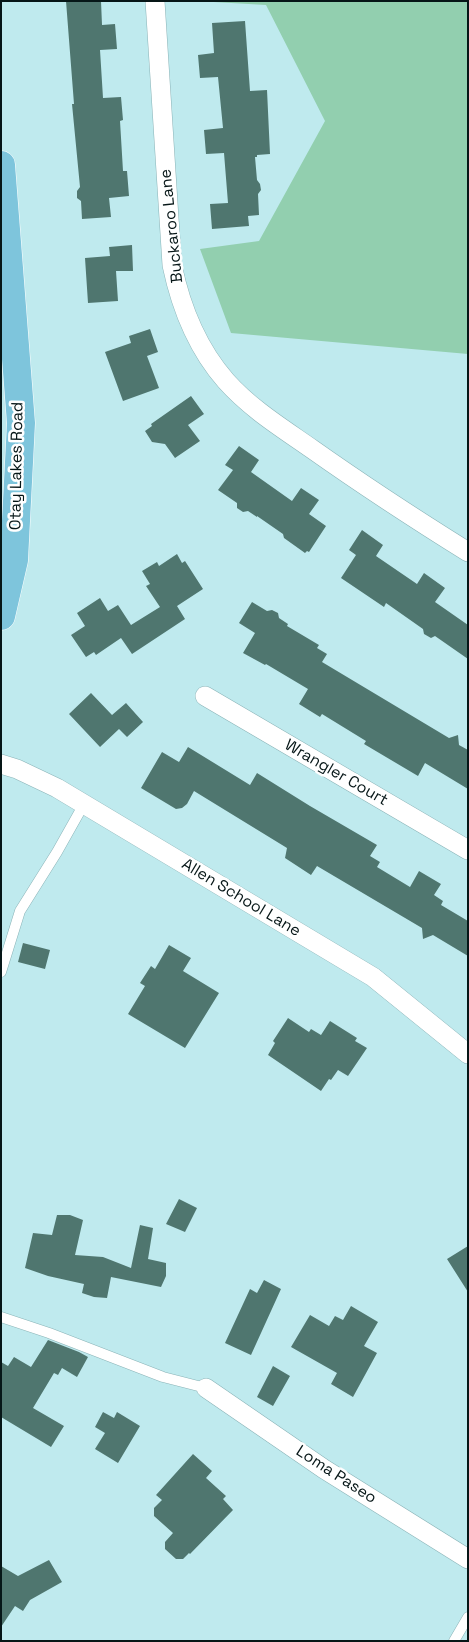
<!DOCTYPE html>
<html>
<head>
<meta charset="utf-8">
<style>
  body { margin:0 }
  #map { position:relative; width:469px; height:1642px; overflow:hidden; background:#bfeaee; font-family:"Space Grotesk",sans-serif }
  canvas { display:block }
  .frame { position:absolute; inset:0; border:2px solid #061617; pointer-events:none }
</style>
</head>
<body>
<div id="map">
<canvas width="469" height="1642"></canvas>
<div class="frame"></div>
</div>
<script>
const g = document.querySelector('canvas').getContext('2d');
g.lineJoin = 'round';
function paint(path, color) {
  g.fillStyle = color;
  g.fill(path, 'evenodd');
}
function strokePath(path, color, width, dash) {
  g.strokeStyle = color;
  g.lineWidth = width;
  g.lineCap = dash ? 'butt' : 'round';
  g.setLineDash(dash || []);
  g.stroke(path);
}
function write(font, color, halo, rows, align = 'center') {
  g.font = font + ' "Space Grotesk",sans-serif';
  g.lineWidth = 5;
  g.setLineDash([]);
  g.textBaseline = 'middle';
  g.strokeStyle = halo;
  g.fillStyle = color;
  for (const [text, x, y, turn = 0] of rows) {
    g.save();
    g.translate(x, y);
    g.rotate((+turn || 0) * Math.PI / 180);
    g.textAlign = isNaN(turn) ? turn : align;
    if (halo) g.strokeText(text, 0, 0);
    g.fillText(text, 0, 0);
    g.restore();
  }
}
const green = new Path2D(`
  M 196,1 L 468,1 L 468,354 L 231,333 L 200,249 L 259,241 L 325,121 L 266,5 Z`);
const building = new Path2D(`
  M 66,1 L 101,1 L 102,25 L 115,24 L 117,49 L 100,50 L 103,98 L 121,97 L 123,120 L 120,121 L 123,171 L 127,171 L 129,196 L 109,198 L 111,217 L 82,219 L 81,201 L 77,198 L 77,191 L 80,187 L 72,104 L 74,104 Z
  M 245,21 L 250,91 L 267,90 L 270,154 L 257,155 L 257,157 L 255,157 L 257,180 L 260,184 L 261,190 L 258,194 L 259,215 L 248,216 L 249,226 L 212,229 L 210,204 L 228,203 L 224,153 L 206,154 L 204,130 L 223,128 L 218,77 L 200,78 L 198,55 L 214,53 L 212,23 Z
  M 132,245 L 133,271 L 116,271 L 118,301 L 88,303 L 85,258 L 110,256 L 109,247 Z
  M 150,329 L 158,352 L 147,356 L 159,388 L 123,401 L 105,352 L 131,343 L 129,336 Z
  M 191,396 L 204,414 L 188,425 L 200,441 L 175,458 L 165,444 L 152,442 L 145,431 L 152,426 L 151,424 Z
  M 239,446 L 259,460 L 251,472 L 292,501 L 301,488 L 319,500 L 309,514 L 326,526 L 309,552 L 307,551 L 305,553 L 284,538 L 283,534 L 257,516 L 257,517 L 248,511 L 243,512 L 237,508 L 237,503 L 218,490 L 233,470 L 225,465 Z
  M 362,530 L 383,545 L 376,556 L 417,584 L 424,573 L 445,588 L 435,602 L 468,625 L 468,659 L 435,636 L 431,638 L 424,634 L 423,629 L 386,603 L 384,607 L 341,578 L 356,555 L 349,550 Z
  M 177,554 L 182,563 L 185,561 L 203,589 L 177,606 L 185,619 L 132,654 L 121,638 L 96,655 L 94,652 L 86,657 L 71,635 L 85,626 L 77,613 L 100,598 L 108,611 L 118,605 L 131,625 L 160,607 L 146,586 L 150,584 L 142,571 L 157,562 L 159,566 Z
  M 252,602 L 267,611 L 272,610 L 278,613 L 279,618 L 288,624 L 287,626 L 319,645 L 317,648 L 327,654 L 322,662 L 449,738 L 458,735 L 459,745 L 468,750 L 468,789 L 425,763 L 418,776 L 364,744 L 366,741 L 322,714 L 320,717 L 299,704 L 308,689 L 266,664 L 265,665 L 243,653 L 255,633 L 239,623 Z
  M 91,693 L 112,715 L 126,703 L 143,722 L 127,737 L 119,729 L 100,747 L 69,714 Z
  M 188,747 L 250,785 L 257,773 L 310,806 L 377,845 L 370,856 L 380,862 L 377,867 L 410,887 L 419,871 L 441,884 L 434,895 L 443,901 L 441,905 L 468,921 L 468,956 L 433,935 L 423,939 L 422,928 L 317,866 L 311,875 L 285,858 L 287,848 L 194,791 L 187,804 L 182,808 L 176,809 L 141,788 L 162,752 L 179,762 Z
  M 23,943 L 50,950 L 45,969 L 18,962 Z
  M 169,945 L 191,958 L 183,971 L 219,993 L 185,1048 L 128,1014 L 145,986 L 140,983 L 151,966 L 155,969 Z
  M 288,1018 L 309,1032 L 311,1029 L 321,1035 L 330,1021 L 357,1038 L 355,1041 L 367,1048 L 348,1076 L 338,1070 L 331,1080 L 329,1079 L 321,1091 L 268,1055 L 275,1043 L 273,1041 Z
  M 179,1199 L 197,1208 L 185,1232 L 166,1224 Z
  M 57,1215 L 70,1215 L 83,1220 L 75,1255 L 103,1257 L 131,1268 L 140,1225 L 153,1228 L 148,1259 L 166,1263 L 166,1276 L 161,1287 L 111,1277 L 107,1298 L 94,1297 L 82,1293 L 84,1284 L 48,1276 L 25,1268 L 33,1233 L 52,1235 Z
  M 468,1246 L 468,1292 L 447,1259 Z
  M 264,1280 L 281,1289 L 251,1355 L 225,1343 L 250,1289 L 257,1293 Z
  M 351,1306 L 378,1322 L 364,1346 L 377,1353 L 353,1397 L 331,1384 L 337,1373 L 291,1347 L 310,1315 L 329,1326 L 335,1316 L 343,1320 Z
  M 48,1340 L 79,1352 L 88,1357 L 77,1377 L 62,1368 L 58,1375 L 54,1373 L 33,1408 L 64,1426 L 51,1447 L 1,1417 L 1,1362 L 8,1366 L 14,1357 L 31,1367 Z
  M 273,1366 L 290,1376 L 273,1406 L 257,1397 Z
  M 103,1412 L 114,1418 L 117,1412 L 140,1426 L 118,1463 L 95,1449 L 105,1433 L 95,1427 Z
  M 193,1454 L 212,1471 L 206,1478 L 226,1496 L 223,1499 L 233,1510 L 190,1554 L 189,1553 L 183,1559 L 176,1559 L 165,1549 L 165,1542 L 173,1533 L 154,1516 L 154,1508 L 162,1500 L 156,1495 Z
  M 49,1560 L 62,1582 L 30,1600 L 23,1611 L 15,1606 L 1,1627 L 1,1566 L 18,1576 Z`);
const lane = new Path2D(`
  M 1,972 L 20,911 L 57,852 L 84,804
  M 1,1317 L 49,1333 L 163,1377 L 206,1388
  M 454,1641 L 468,1617`);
const street = new Path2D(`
  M 155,1 L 172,265 C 181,308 197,348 226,381 C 251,409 282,428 312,449 C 363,485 415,519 468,552
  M 205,696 L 468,850
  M 1,764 L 17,769 L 57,788 L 373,977 L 468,1054
  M 206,1388 L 324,1469 L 468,1559`);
const primary = new Path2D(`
  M 1,165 L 21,423 L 14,560 L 1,616`);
const streetNames = [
  ["Buckaroo Lane",172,226,-96],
  ["Otay Lakes Road",17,466,-89],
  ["Wrangler Court",336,773,30],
  ["Allen School Lane",241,898,31],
  ["Loma Paseo",336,1475,33]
];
paint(green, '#92cfaf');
paint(building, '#4f766f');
strokePath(lane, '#8ab3b7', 11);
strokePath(street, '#8ab3b7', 20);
strokePath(primary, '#fff', 29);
strokePath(lane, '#fff', 10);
strokePath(street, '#fff', 19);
strokePath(primary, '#7ec5dc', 28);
write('16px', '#061617', '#fff', streetNames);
</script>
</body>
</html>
